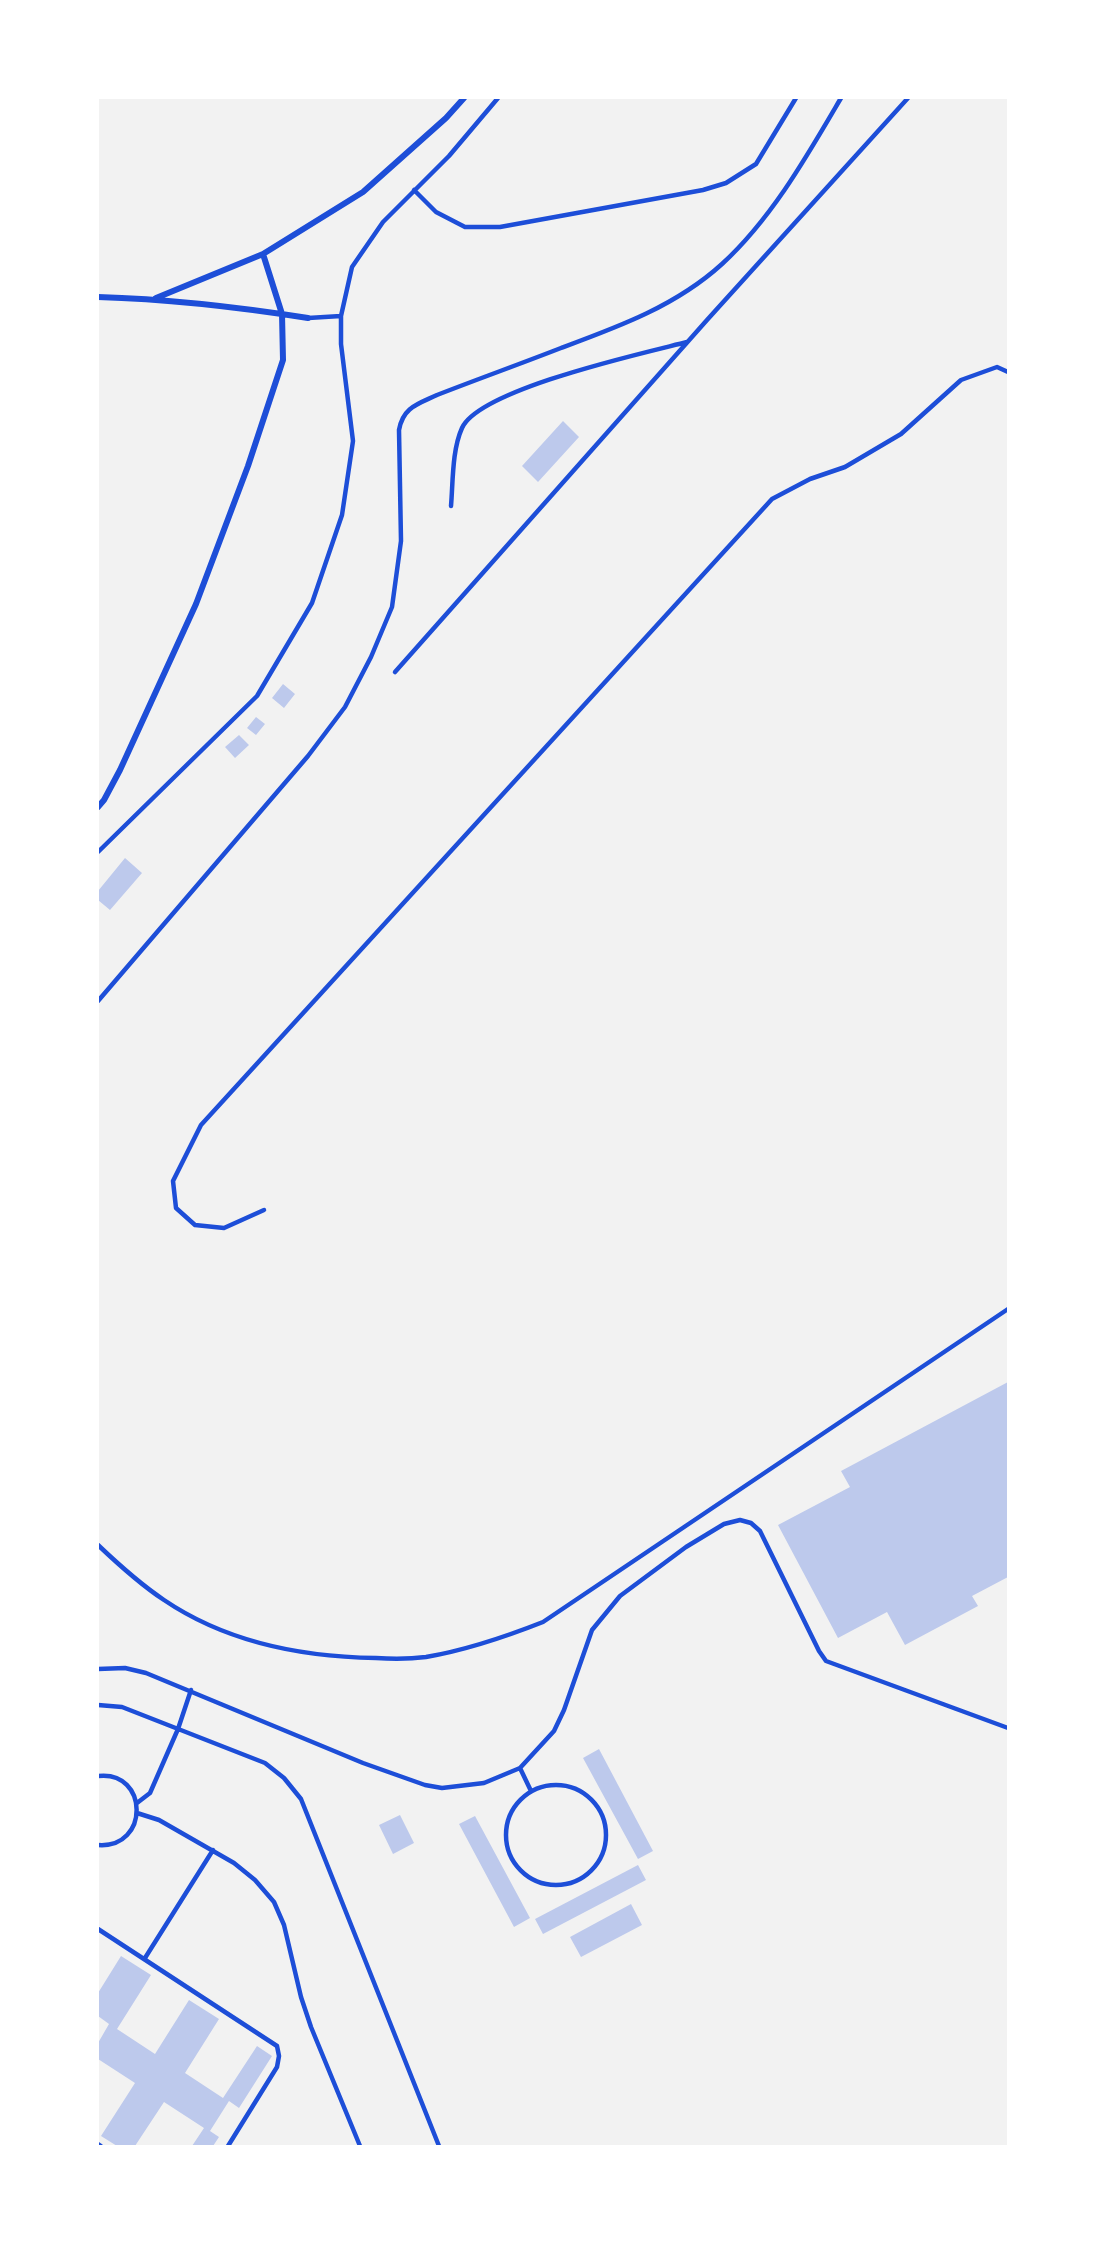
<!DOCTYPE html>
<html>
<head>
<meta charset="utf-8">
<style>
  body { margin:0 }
  #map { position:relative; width:1106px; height:2244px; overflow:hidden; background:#f2f2f2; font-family:Roboto,sans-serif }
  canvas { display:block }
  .frame { position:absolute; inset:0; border:99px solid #fff; pointer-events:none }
</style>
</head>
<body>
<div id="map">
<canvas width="1106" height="2244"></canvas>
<div class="frame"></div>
</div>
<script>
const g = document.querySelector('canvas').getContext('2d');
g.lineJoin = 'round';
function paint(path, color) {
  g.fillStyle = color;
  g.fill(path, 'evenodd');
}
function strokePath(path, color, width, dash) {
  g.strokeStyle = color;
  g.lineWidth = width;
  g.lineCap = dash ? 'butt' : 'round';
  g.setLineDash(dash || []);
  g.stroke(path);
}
const building = new Path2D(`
  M 563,421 L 579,437 L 538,482 L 522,466 Z
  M 283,684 L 295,694 L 284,708 L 272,698 Z
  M 256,717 L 265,724 L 256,735 L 247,728 Z
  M 239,735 L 249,745 L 235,758 L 225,747 Z
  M 125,858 L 142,873 L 110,910 L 98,900 L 98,891 Z
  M 1008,1382 L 1008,1577 L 972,1596 L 978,1606 L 905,1645 L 887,1612 L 838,1638 L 778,1525 L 850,1487 L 841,1471 Z
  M 599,1749 L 653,1851 L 638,1859 L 583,1758 Z
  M 400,1815 L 414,1843 L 393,1854 L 379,1825 Z
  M 475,1816 L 530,1918 L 514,1927 L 459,1824 Z
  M 638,1865 L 646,1880 L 543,1934 L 535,1919 Z
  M 631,1904 L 642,1925 L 581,1957 L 570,1937 Z
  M 121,1956 L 151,1975 L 117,2029 L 155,2054 L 189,2000 L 219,2019 L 185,2073 L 223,2098 L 257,2046 L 272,2056 L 239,2108 L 229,2101 L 210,2131 L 219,2137 L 213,2146 L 192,2146 L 204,2128 L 164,2102 L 135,2146 L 117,2146 L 101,2136 L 135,2083 L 98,2059 L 98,2043 L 109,2024 L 98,2016 L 98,1993 Z`);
const service = new Path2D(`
  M 414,190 L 436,212 L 465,227 L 500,227 L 703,190 L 726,183 L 756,164 L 796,98
  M 341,316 L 352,267 L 383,222 L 449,156 L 498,98
  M 451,506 C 453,482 452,450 462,428 C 480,389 644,353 687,342
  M 395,672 L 707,320 L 908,98
  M 98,852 L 257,696 L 312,603 L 342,515 L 353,441 L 341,344 L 341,316 L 308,318
  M 98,1001 L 308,756 L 345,707 L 371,657 L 392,607 L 401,541 L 399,430 C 403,407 418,404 437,395 C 478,379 520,364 561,348 C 618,327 676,306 722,264 C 772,218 807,156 841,98
  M 264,1210 L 224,1228 L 195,1225 L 176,1208 L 173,1181 L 201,1125 L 772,499 L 810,479 L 845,467 L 901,434 L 961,380 L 997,367 L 1008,372
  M 98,1545 C 119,1565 140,1584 164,1600 C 226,1642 303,1657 376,1658 C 392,1659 410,1659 426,1657 C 467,1650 505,1637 543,1622 L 1008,1309
  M 98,1669 L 125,1668 L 146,1673 L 363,1763 L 425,1785 L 442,1788 L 484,1783 L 520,1768 L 554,1731 L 564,1710 L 592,1630 L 620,1596 L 686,1547 L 724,1524 L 740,1520 L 751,1523 L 760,1531 L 819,1651 L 826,1661 L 1008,1728
  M 98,1705 L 122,1707 L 265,1763 L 284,1778 L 301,1799 L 439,2146
  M 520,1768 L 531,1791
  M 98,1776 C 149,1770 150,1849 98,1845
  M506 1835a50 50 0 1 1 100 0a50 50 0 1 1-100 0Z
  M 137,1803 L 150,1793 L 178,1729 L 191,1690
  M 137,1813 L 159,1820 L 234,1863 L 255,1880 L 274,1902 L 284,1925 L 301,1997 L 311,2027 L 360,2146
  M 98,1929 L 277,2046 L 279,2056 L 277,2067 L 228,2146
  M 145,1958 L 213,1850
  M 98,2144 L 101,2146`);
const minor = new Path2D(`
  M 98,297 C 168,299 238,307 308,318
  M 156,298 L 263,254 L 363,192 L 446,118 L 464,98
  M 98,807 L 104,800 L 120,770 L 196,604 L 248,466 L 283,360 L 282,314 L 263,254`);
paint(building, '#bdc9ec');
strokePath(service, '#1d4ed8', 4.5);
strokePath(minor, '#1d4ed8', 6);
</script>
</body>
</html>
